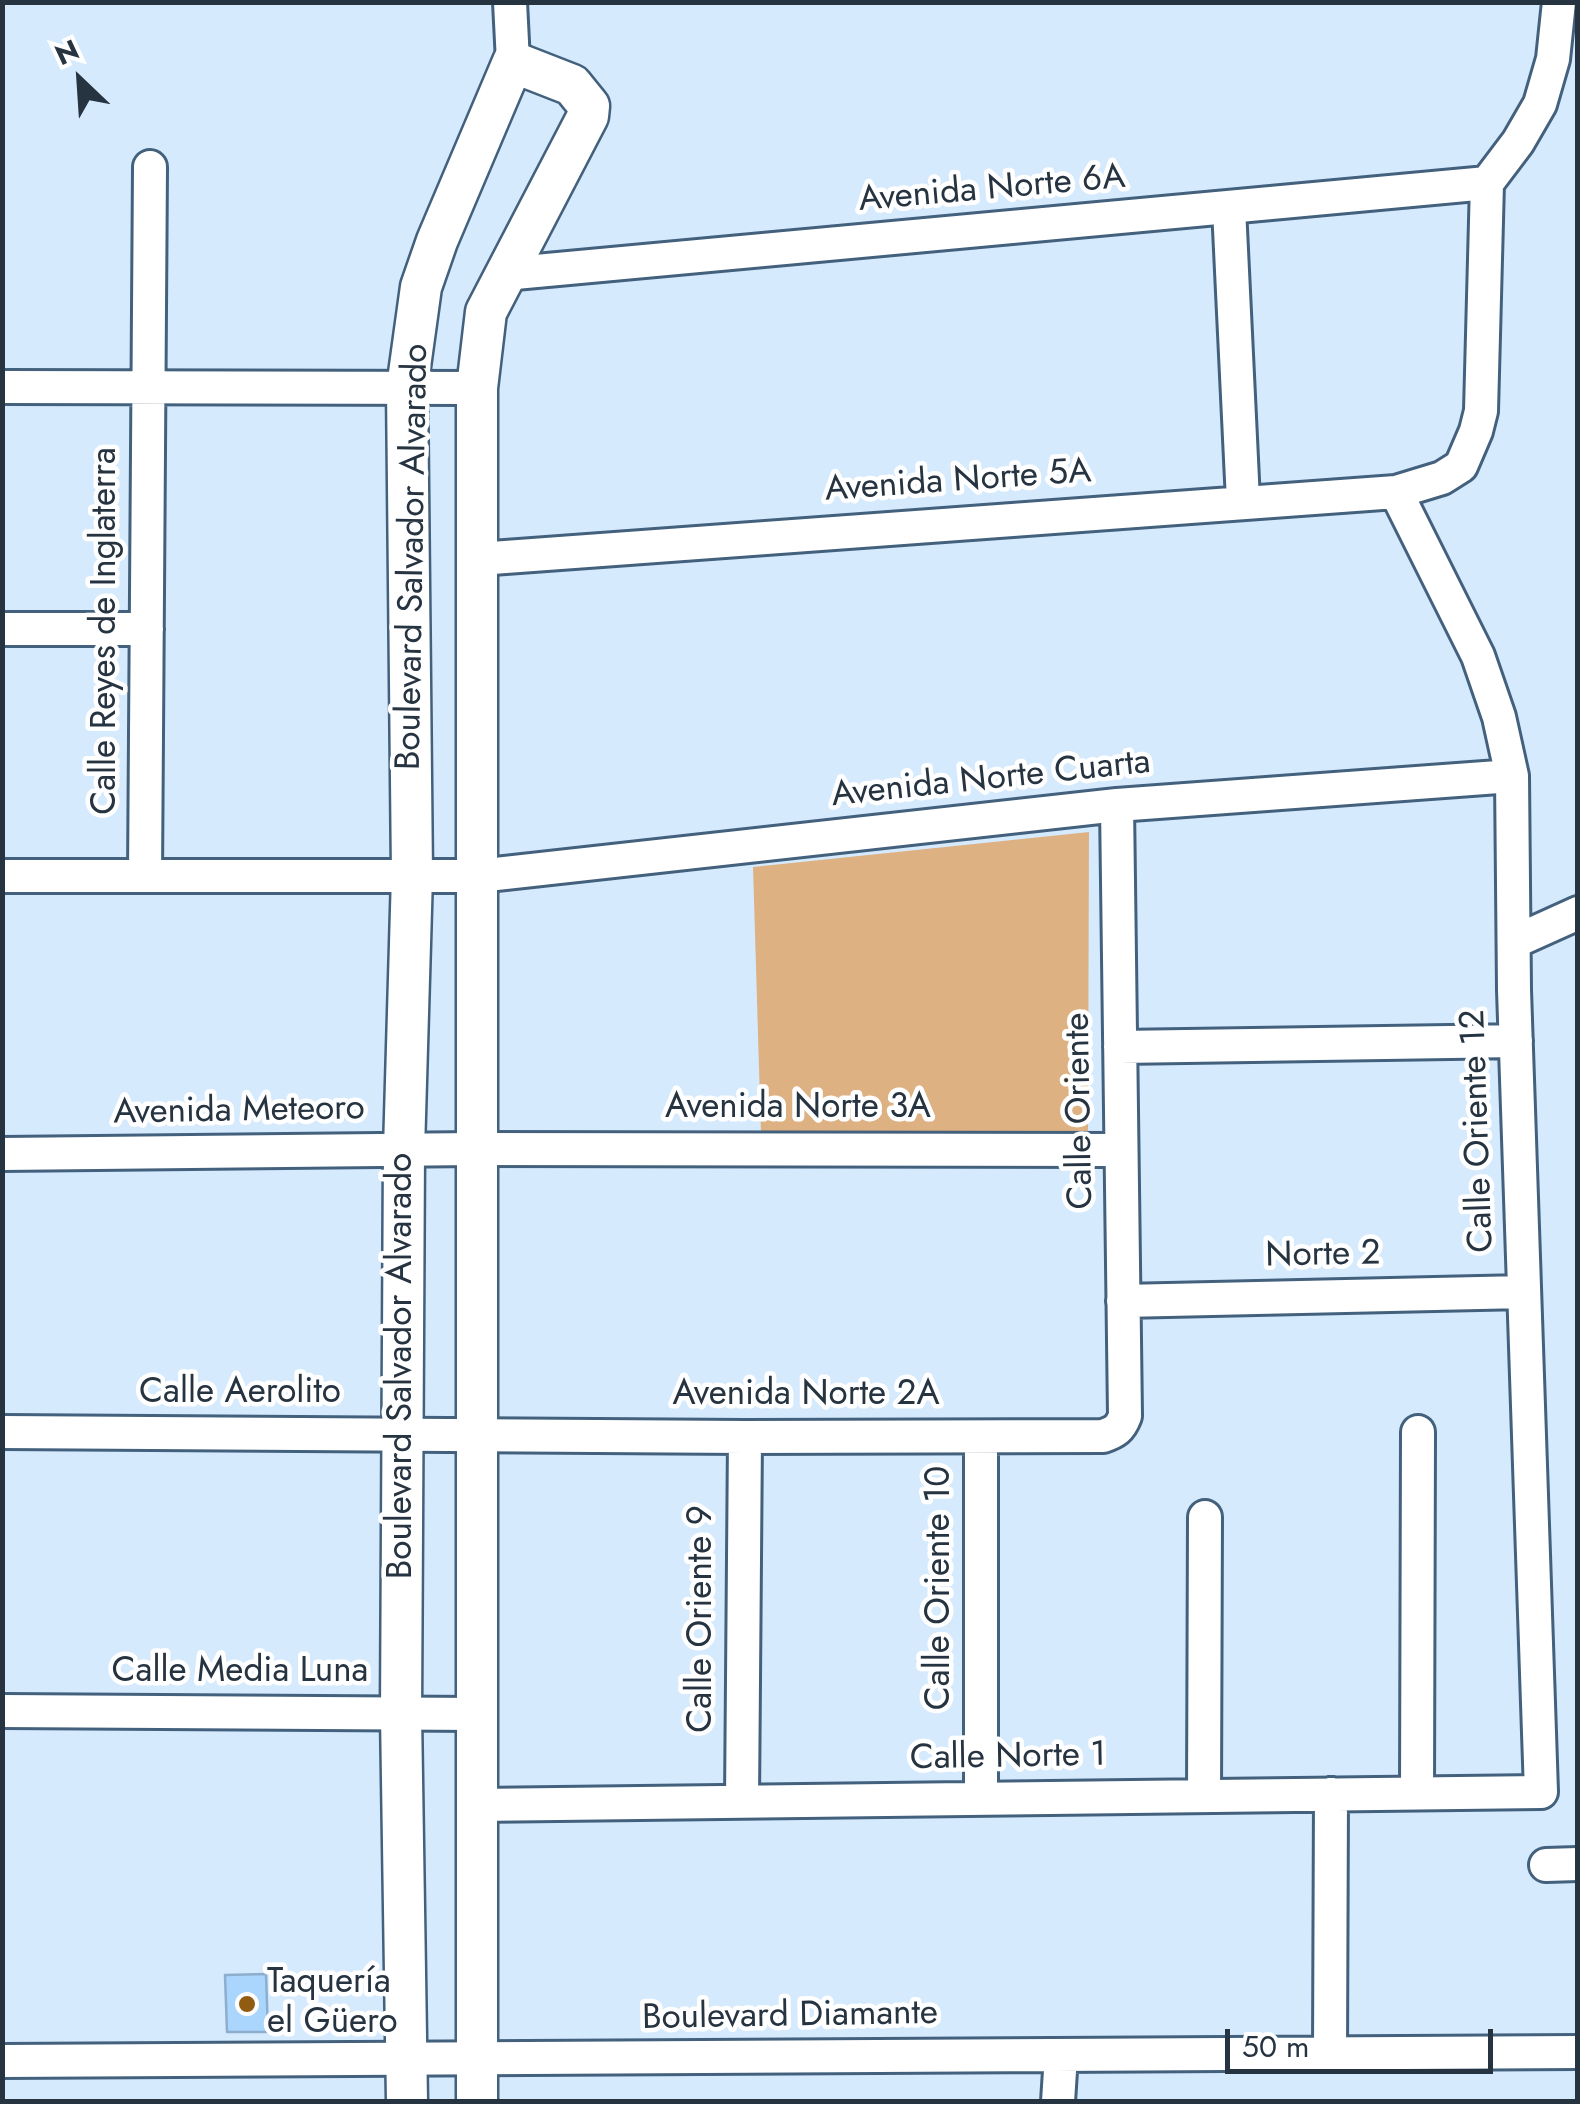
<!DOCTYPE html>
<html>
<head>
<meta charset="utf-8">
<style>
  body { margin:0 }
  #map { position:relative; width:1580px; height:2104px; overflow:hidden; background:#d6eafe; font-family:Jost,sans-serif }
  canvas { display:block }
  .frame { position:absolute; inset:0; border:5px solid #263340; pointer-events:none }
  .north { position:absolute; left:30px; top:30px; width:100px; height:100px; -webkit-text-stroke:8px #fff; paint-order:stroke; rotate:335deg; font-size:28px; font-weight:700; line-height:40px; text-align:center; color:#263340 }
  .north::after { content:''; display:block; margin:auto; width:35px; height:45px; background:#263340; clip-path:polygon(50% 0,100% 100%,50% 72%,0 100%) }
  .scale { position:absolute; left:1225px; top:2029px; width:268px; height:45px; box-sizing:border-box; border:5px solid #263340; border-top:0; padding-left:12px; font-size:30px; line-height:35px; white-space:nowrap; color:#263340; -webkit-text-stroke:8px #fff; paint-order:stroke }
</style>
</head>
<body>
<div id="map">
<canvas width="1580" height="2104"></canvas>
<div class="frame"></div>
<div class="north">N</div>
<div class="scale">50 m</div>
</div>
<script>
const g = document.querySelector('canvas').getContext('2d');
g.lineJoin = 'round';
function paint(path, color) {
  g.fillStyle = color;
  g.fill(path, 'evenodd');
}
function strokePath(path, color, width, dash) {
  g.strokeStyle = color;
  g.lineWidth = width;
  g.lineCap = dash ? 'butt' : 'round';
  g.setLineDash(dash || []);
  g.stroke(path);
}
function write(font, color, halo, rows, align = 'center') {
  g.font = font + ' Jost,sans-serif';
  g.lineWidth = 9;
  g.setLineDash([]);
  g.textBaseline = 'middle';
  g.strokeStyle = halo;
  g.fillStyle = color;
  for (const [text, x, y, turn = 0] of rows) {
    g.save();
    g.translate(x, y);
    g.rotate((+turn || 0) * Math.PI / 180);
    g.textAlign = isNaN(turn) ? turn : align;
    if (halo) g.strokeText(text, 0, 0);
    g.fillText(text, 0, 0);
    g.restore();
  }
}
const green = new Path2D(`
  M 1089,832 L 1088,1133 L 761,1134 L 753,867 Z`);
const building = new Path2D(`
  M 266,1974 L 268,2032 L 227,2032 L 225,1975 Z`);
const minor = new Path2D(`
  M 510,2 L 513,62
  M 1229,208 L 1243,501
  M 504,274 L 1487,183
  M 2,387 L 477,388
  M 478,559 L 1396,492 L 1442,478 L 1461,466 L 1476,431 L 1481,411 L 1487,183 L 1518,142 L 1540,104 L 1553,59 L 1559,2
  M 2,629 L 147,629
  M 2,876 L 478,876 L 1117,805 L 1512,776
  M 145,876 L 150,167
  M 1514,942 L 1578,913
  M 1120,1047 L 1516,1041
  M 2,1154 L 475,1149 L 1121,1150
  M 1123,1301 L 1524,1292
  M 2,1432 L 745,1437 L 1103,1436 C 1115,1432 1120,1429 1125,1416 L 1117,805
  M 2,1711 L 478,1714
  M 1417,1793 L 1418,1432
  M 1204,1795 L 1205,1517
  M 981,1798 L 981,1437
  M 742,1801 L 745,1437
  M 476,1805 L 1541,1792 L 1514,990 L 1512,776 L 1499,717 L 1478,656 L 1396,492
  M 1546,1865 L 1578,1864
  M 1330,2054 L 1331,1794
  M 2,2061 L 1578,2052
  M 1058,2102 L 1061,2055`);
const tertiary = new Path2D(`
  M 407,2102 L 401,1714 L 404,1150 L 412,875 L 407,388 L 421,287 L 437,241 L 513,62 L 572,85 L 589,106 L 588,116 L 486,312 L 477,388 L 477,2102`);
const markers = [
  [247,2004,10,"#925b12"]
];
const streetNames = [
  ["Avenida Norte 6A",992,190,-5],
  ["Avenida Norte 5A",958,482,-4],
  ["Boulevard Salvador Alvarado",414,557,-89],
  ["Calle Reyes de Inglaterra",107,631,-90],
  ["Avenida Norte Cuarta",991,780,-6],
  ["Avenida Norte 3A",798,1109],
  ["Calle Oriente",1081,1111,-91],
  ["Avenida Meteoro",239,1112,-1],
  ["Calle Oriente 12",1479,1131,-92],
  ["Norte 2",1323,1256,-1],
  ["Boulevard Salvador Alvarado",403,1366,-90],
  ["Calle Aerolito",240,1394],
  ["Avenida Norte 2A",806,1396],
  ["Calle Oriente 10",941,1588,-90],
  ["Calle Oriente 9",703,1619,-90],
  ["Calle Media Luna",240,1673],
  ["Calle Norte 1",1008,1758,-1],
  ["Boulevard Diamante",790,2017,-1]
];
const poiNames = [
  ["Taquería",267,1984],
  ["el Güero",267,2024]
];
paint(green, '#deb182');
paint(building, '#aad5fd');
strokePath(building, '#8eaecd', 2.5);
strokePath(minor, '#43617d', 38);
strokePath(tertiary, '#43617d', 45);
strokePath(minor, '#fff', 32);
strokePath(tertiary, '#fff', 40);
for (const [x, y, r, color] of markers) {
  const dot = new Path2D();
  dot.arc(x, y, r, 0, 2 * Math.PI);
  g.fillStyle = color;
  g.fill(dot);
  strokePath(dot, '#fff', 4);
}
write('35px', '#263340', '#fff', streetNames);
write('35px', '#263340', '#fff', poiNames, 'left');
</script>
</body>
</html>
